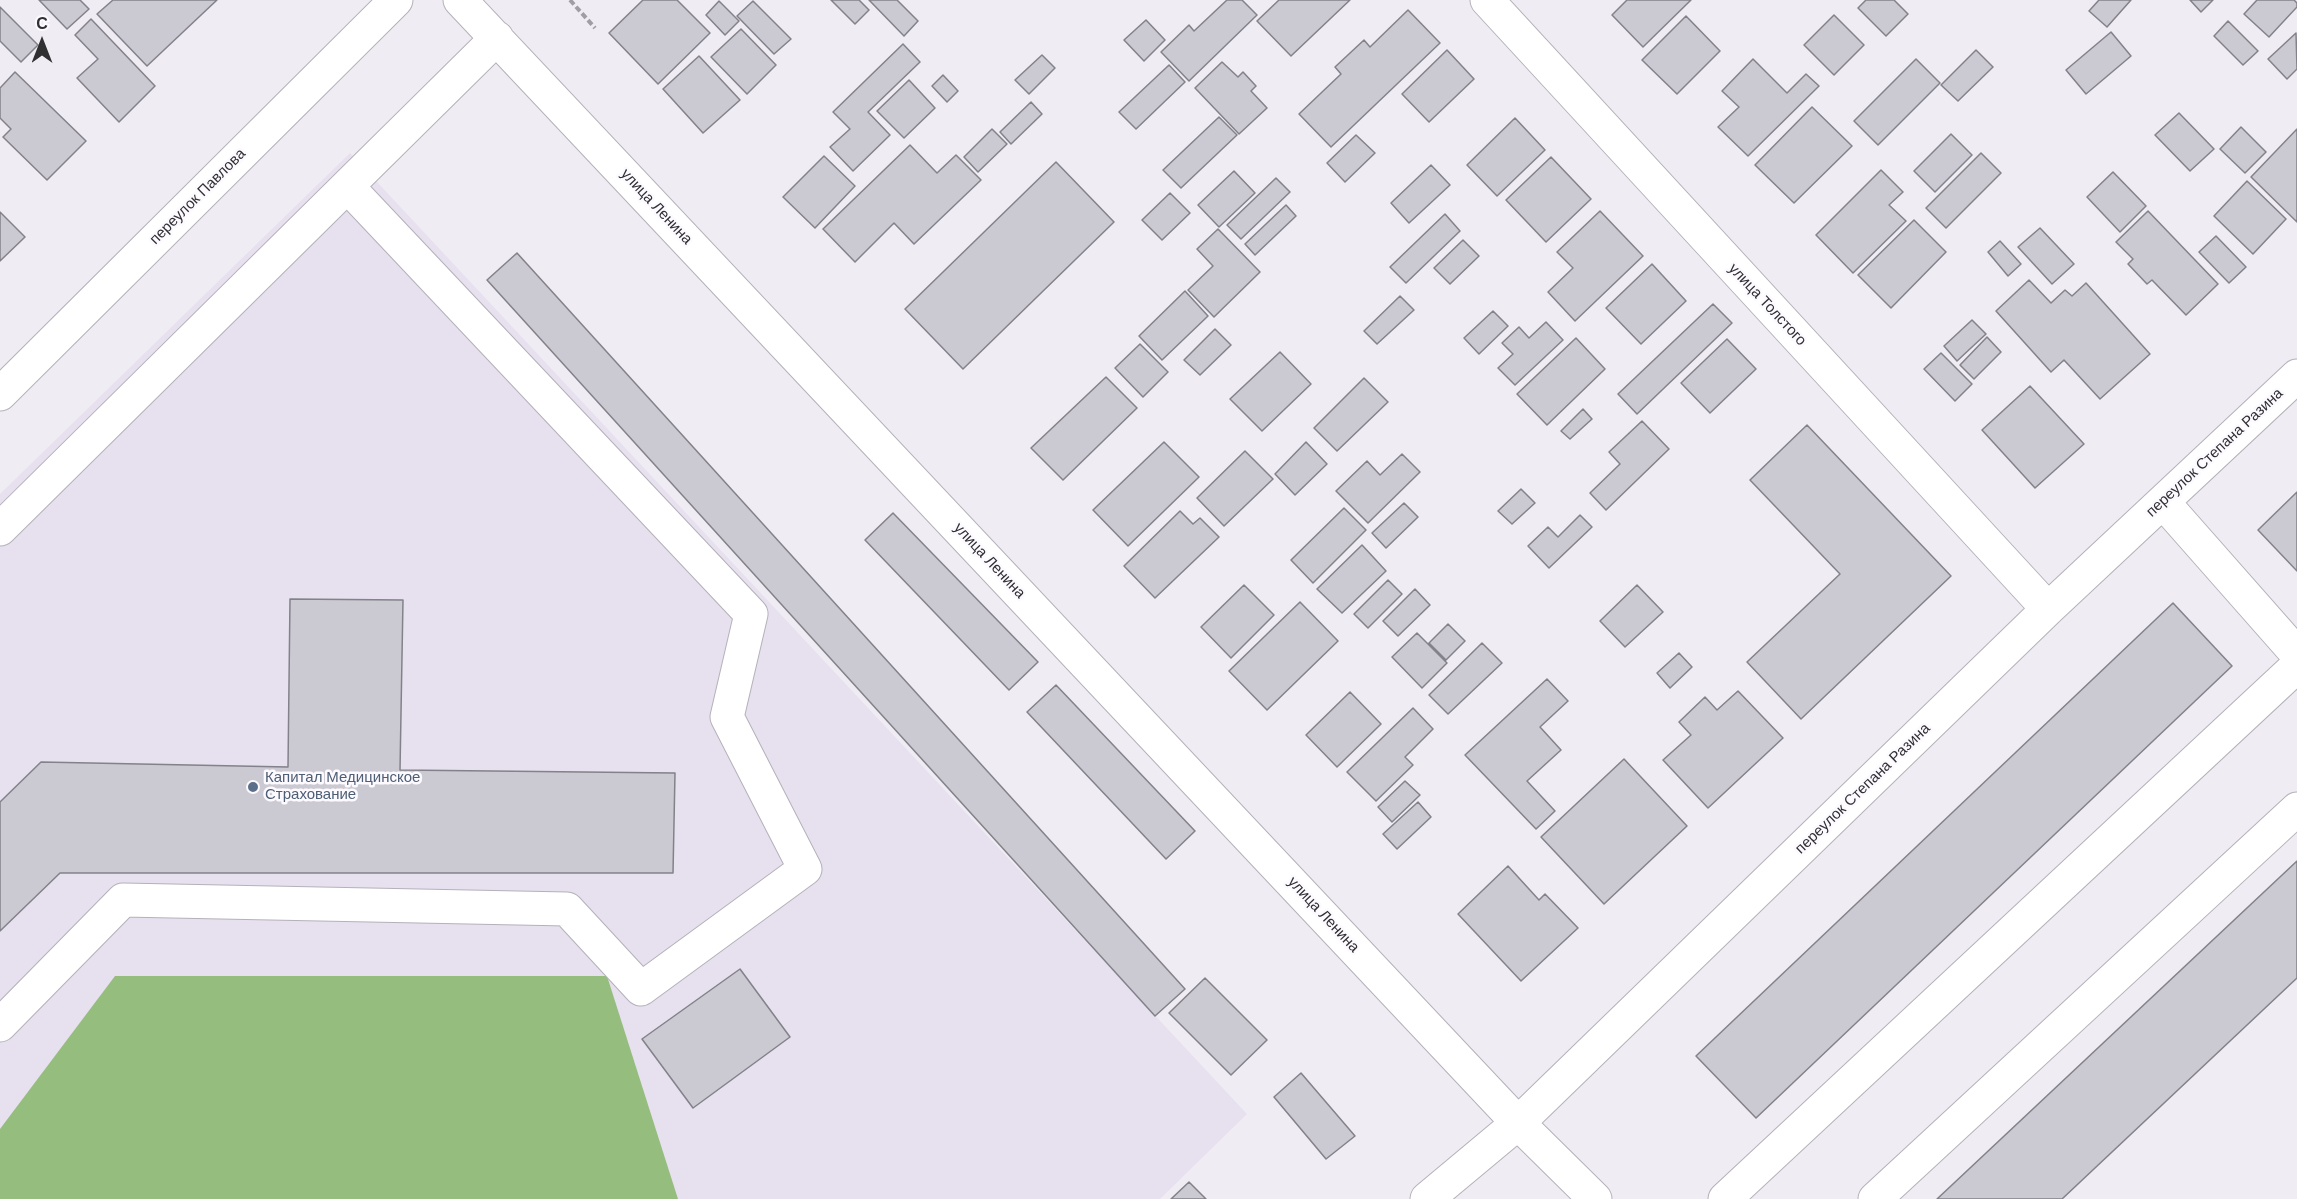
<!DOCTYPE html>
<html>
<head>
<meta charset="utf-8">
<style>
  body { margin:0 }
  #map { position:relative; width:2297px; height:1199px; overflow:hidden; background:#f0ecf4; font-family:"DM Sans",sans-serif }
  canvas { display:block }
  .north { position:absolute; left:12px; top:12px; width:60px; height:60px; -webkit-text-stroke:4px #fcfaff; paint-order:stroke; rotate:0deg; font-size:16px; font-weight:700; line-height:24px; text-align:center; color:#302f32 }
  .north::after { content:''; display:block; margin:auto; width:21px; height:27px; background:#302f32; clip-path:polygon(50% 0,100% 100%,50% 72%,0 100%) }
</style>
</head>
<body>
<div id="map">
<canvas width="2297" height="1199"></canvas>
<div class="north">С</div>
</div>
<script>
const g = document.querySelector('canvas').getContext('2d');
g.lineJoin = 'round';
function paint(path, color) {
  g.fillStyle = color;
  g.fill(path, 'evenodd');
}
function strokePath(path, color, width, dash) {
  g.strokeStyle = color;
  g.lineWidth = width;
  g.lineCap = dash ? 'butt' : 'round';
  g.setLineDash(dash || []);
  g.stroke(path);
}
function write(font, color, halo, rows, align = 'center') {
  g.font = font + ' "DM Sans",sans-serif';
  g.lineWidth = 5;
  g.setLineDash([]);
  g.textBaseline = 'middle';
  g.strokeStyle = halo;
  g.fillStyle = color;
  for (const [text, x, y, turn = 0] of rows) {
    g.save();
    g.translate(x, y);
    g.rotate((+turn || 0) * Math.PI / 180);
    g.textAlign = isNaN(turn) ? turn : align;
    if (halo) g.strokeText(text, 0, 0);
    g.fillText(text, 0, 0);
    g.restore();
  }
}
const built = new Path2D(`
  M 350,153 L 1247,1114 L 1160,1199 L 0,1199 L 0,494 Z`);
const forest = new Path2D(`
  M 115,976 L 607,976 L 678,1199 L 0,1199 L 0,1129 Z`);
const building = new Path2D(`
  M 39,0 L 80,0 L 89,9 L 67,29 Z
  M 113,0 L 217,0 L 147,66 L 97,14 Z
  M 643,0 L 677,0 L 710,33 L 658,84 L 609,33 Z
  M 831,0 L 859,0 L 869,10 L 855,24 Z
  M 869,0 L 897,0 L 918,21 L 904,36 Z
  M 1227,0 L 1242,0 L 1257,15 L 1189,81 L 1161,52 L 1189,25 L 1194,31 Z
  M 1279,0 L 1350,0 L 1291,56 L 1257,21 Z
  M 1627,0 L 1691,0 L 1643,47 L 1612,15 Z
  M 1866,0 L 1894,0 L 1908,14 L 1886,36 L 1858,8 Z
  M 2099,0 L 2131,0 L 2107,27 L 2089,11 Z
  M 2190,0 L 2213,0 L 2201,12 Z
  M 2257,0 L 2294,0 L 2297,3 L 2297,7 L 2269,37 L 2244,14 Z
  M 719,1 L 739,21 L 725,35 L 706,15 Z
  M 753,1 L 791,39 L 774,54 L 737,16 Z
  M 0,7 L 38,45 L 21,62 L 0,41 Z
  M 1408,10 L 1440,43 L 1331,147 L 1299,114 L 1341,74 L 1335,67 L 1364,40 L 1370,47 Z
  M 1834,15 L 1864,45 L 1834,75 L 1804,45 Z
  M 1686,16 L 1720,51 L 1677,94 L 1642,60 Z
  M 91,19 L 155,86 L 119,122 L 77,78 L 98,59 L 75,35 Z
  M 1146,20 L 1165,40 L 1144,61 L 1124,40 Z
  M 2228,21 L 2258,51 L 2243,65 L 2214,36 Z
  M 741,29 L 776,65 L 747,94 L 711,57 Z
  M 2111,32 L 2131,56 L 2086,94 L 2066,70 Z
  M 2296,33 L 2297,69 L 2287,79 L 2268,59 Z
  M 903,44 L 920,62 L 868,112 L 890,135 L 853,171 L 830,147 L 850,129 L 833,112 Z
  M 1447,50 L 1474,79 L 1429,122 L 1402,94 Z
  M 1976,50 L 1993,67 L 1958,101 L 1941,85 Z
  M 1042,55 L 1055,68 L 1029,94 L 1015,80 Z
  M 699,56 L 740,100 L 703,133 L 663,89 Z
  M 1753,59 L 1787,93 L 1806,74 L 1819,86 L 1748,156 L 1718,127 L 1739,107 L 1722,91 Z
  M 1916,59 L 1940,83 L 1878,145 L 1854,121 Z
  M 1222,62 L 1238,77 L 1243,72 L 1256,86 L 1251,91 L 1267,108 L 1239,134 L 1195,88 Z
  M 1169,65 L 1185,82 L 1136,129 L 1119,112 Z
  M 15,72 L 86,141 L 47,180 L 3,137 L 11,129 L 0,118 L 0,88 Z
  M 943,75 L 958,91 L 947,102 L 932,86 Z
  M 909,80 L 935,108 L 904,138 L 877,111 Z
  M 1031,102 L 1042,114 L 1011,144 L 1000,132 Z
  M 1812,107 L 1852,146 L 1794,203 L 1755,165 Z
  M 2179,113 L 2214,149 L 2190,171 L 2155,135 Z
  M 1219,117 L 1237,135 L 1181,188 L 1163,170 Z
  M 1515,118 L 1545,150 L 1497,196 L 1467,165 Z
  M 2241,127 L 2266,152 L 2245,173 L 2220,149 Z
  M 992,129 L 1007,144 L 978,172 L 964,157 Z
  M 2297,129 L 2297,222 L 2251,177 Z
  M 1951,134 L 1972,155 L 1935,192 L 1914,171 Z
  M 1356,135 L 1375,153 L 1345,182 L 1327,163 Z
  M 910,145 L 937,173 L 956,155 L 981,180 L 914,244 L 894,223 L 855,262 L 823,229 Z
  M 1981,153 L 2001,173 L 1946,228 L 1926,208 Z
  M 824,156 L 855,186 L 815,228 L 783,197 Z
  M 1551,157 L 1591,199 L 1546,242 L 1506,200 Z
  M 1056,162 L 1114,222 L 963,369 L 905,309 Z
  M 1431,165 L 1450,185 L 1409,223 L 1391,203 Z
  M 1881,170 L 1903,192 L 1889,205 L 1906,221 L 1853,273 L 1816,235 Z
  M 1234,171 L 1255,193 L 1219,227 L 1198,205 Z
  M 2113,172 L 2146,206 L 2120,232 L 2087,197 Z
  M 1276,178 L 1290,192 L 1241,239 L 1227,225 Z
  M 2247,181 L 2286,219 L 2253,254 L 2214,216 Z
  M 1170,193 L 1190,213 L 1162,240 L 1142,220 Z
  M 1286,205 L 1296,216 L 1255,255 L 1245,244 Z
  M 1600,211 L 1643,256 L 1575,321 L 1548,292 L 1573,268 L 1557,252 Z
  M 2148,211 L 2218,284 L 2186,315 L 2152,280 L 2147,284 L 2128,264 L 2133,259 L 2116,242 Z
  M 0,212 L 25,237 L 0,261 Z
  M 1445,214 L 1460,231 L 1406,283 L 1390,267 Z
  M 1914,220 L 1946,252 L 1891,308 L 1858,275 Z
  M 2040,228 L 2074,264 L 2052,284 L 2018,247 Z
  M 1218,229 L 1260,272 L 1214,317 L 1188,290 L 1213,266 L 1197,249 Z
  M 2216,236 L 2246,267 L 2229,283 L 2199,252 Z
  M 1463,240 L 1479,256 L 1450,284 L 1434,268 Z
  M 2000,241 L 2021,264 L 2008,276 L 1988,252 Z
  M 517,253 L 1185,989 L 1155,1016 L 487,280 Z
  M 1652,264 L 1686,301 L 1641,344 L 1606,308 Z
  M 2029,280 L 2051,303 L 2065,290 L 2072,296 L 2086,283 L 2150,354 L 2100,399 L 2064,360 L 2051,372 L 1996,311 Z
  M 1185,291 L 1208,316 L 1162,360 L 1139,336 Z
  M 1400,296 L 1414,310 L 1377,344 L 1364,331 Z
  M 1713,304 L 1732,323 L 1637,414 L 1618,394 Z
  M 1493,311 L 1508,326 L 1479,354 L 1464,338 Z
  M 1972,320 L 1986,334 L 1957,361 L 1944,346 Z
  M 1546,322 L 1563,340 L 1515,385 L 1498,368 L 1513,354 L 1502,343 L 1519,327 L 1529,338 Z
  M 1215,329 L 1231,345 L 1200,375 L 1184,360 Z
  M 1987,337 L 2001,352 L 1974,379 L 1960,365 Z
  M 1576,338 L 1605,369 L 1547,425 L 1517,394 Z
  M 1727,339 L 1756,369 L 1710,413 L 1681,383 Z
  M 1140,344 L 1168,372 L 1143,397 L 1115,368 Z
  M 1280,352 L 1311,384 L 1262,431 L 1230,399 Z
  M 1941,353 L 1972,384 L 1955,401 L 1924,369 Z
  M 1106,377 L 1137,408 L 1063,480 L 1031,448 Z
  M 1364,378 L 1388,402 L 1337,451 L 1314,428 Z
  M 2030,386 L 2084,444 L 2035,488 L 1982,430 Z
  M 1583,409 L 1592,419 L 1570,439 L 1561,431 Z
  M 1642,421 L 1669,449 L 1606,510 L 1590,493 L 1620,464 L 1609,452 Z
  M 1807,425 L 1951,576 L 1801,719 L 1747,662 L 1840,574 L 1750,480 Z
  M 1164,442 L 1199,477 L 1128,546 L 1093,510 Z
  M 1306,442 L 1327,464 L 1295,495 L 1275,474 Z
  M 1245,451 L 1273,479 L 1224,526 L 1197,498 Z
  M 1402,454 L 1420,472 L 1368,523 L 1336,491 L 1367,461 L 1380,475 Z
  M 1521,489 L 1535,503 L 1512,524 L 1498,511 Z
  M 2297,492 L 2297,571 L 2258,530 Z
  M 1404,503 L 1418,517 L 1386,548 L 1372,533 Z
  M 1344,508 L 1366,530 L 1313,583 L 1291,560 Z
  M 1180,511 L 1193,524 L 1200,518 L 1219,537 L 1155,598 L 1124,566 Z
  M 893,513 L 1038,662 L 1009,690 L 865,540 Z
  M 1580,515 L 1592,527 L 1549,568 L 1528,546 L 1548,527 L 1558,537 Z
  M 1362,545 L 1386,571 L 1342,613 L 1317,589 Z
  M 1388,580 L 1402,594 L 1368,628 L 1354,614 Z
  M 1244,585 L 1274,615 L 1231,658 L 1201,627 Z
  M 1637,585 L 1663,612 L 1625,647 L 1600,621 Z
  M 1415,589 L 1430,605 L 1398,636 L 1383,621 Z
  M 290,599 L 403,600 L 400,770 L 675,773 L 673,873 L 60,873 L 0,931 L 0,802 L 41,762 L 288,767 Z
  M 1300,602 L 1338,641 L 1267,710 L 1229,671 Z
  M 2173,603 L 2232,666 L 1756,1118 L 1696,1056 Z
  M 1448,624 L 1465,641 L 1446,660 L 1429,643 Z
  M 1417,633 L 1447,663 L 1422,688 L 1392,657 Z
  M 1482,643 L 1502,663 L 1448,714 L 1429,695 Z
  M 1679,653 L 1692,667 L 1670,688 L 1657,673 Z
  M 1547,679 L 1568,701 L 1540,727 L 1561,750 L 1527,781 L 1555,811 L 1536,829 L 1465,755 Z
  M 1056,685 L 1195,831 L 1166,859 L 1027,712 Z
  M 1738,691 L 1783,738 L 1708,808 L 1663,760 L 1691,735 L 1679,722 L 1705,697 L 1717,710 Z
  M 1350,692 L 1381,724 L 1337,767 L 1306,735 Z
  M 1413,708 L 1433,729 L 1405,757 L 1413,765 L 1376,801 L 1347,772 Z
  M 1624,759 L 1687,826 L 1604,904 L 1541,837 Z
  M 1405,781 L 1420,795 L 1392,822 L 1378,807 Z
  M 1418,802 L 1431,817 L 1397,849 L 1383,834 Z
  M 2297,861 L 2297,978 L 2062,1199 L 1937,1199 Z
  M 1508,866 L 1539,900 L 1545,894 L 1578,928 L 1521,981 L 1458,914 Z
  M 740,969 L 790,1037 L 693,1108 L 642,1039 Z
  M 1205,978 L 1267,1040 L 1231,1075 L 1169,1013 Z
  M 1301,1073 L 1355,1136 L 1326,1159 L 1274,1097 Z
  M 1189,1182 L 1206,1199 L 1171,1199 Z`);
const path = new Path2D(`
  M 570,0 L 595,28`);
const minor = new Path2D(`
  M 460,0 L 1518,1123 L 1595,1199
  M 1487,0 L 2048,609
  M 0,394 L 396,0
  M 2163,502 L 2297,654
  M 0,529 L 497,38
  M 0,1025 L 123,900 L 567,909 L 641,989 L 805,869 L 727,717 L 751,614 L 348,187
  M 1427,1199 L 1518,1123 L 2048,609 L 2297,376
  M 1725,1199 L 2297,666
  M 1875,1199 L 2297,809`);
const markers = [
  [253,787,6,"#5c6f8a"]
];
const streetNames = [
  ["переулок Павлова",198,197,-45],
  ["улица Ленина",656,207,47],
  ["улица Толстого",1767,305,47],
  ["переулок Степана Разина",2215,453,-43],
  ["улица Ленина",989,561,47],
  ["переулок Степана Разина",1863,789,-44],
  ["улица Ленина",1323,915,47]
];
const serviceNames = [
  ["Капитал Медицинское",265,778],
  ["Страхование",265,795]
];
paint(built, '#e7e0ef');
paint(forest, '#95bd7d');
paint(building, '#cbc9d1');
strokePath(building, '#838189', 1.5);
strokePath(minor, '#b5b1b9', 35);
strokePath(path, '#a09ea4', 4, [6, 3]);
strokePath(minor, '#fff', 33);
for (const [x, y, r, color] of markers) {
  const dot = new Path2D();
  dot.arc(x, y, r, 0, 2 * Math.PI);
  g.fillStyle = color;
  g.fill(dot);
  strokePath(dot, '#fcfaff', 2);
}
write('15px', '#302f32', '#fcfaff', streetNames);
write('15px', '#4e5e75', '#fcfaff', serviceNames, 'left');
</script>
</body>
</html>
